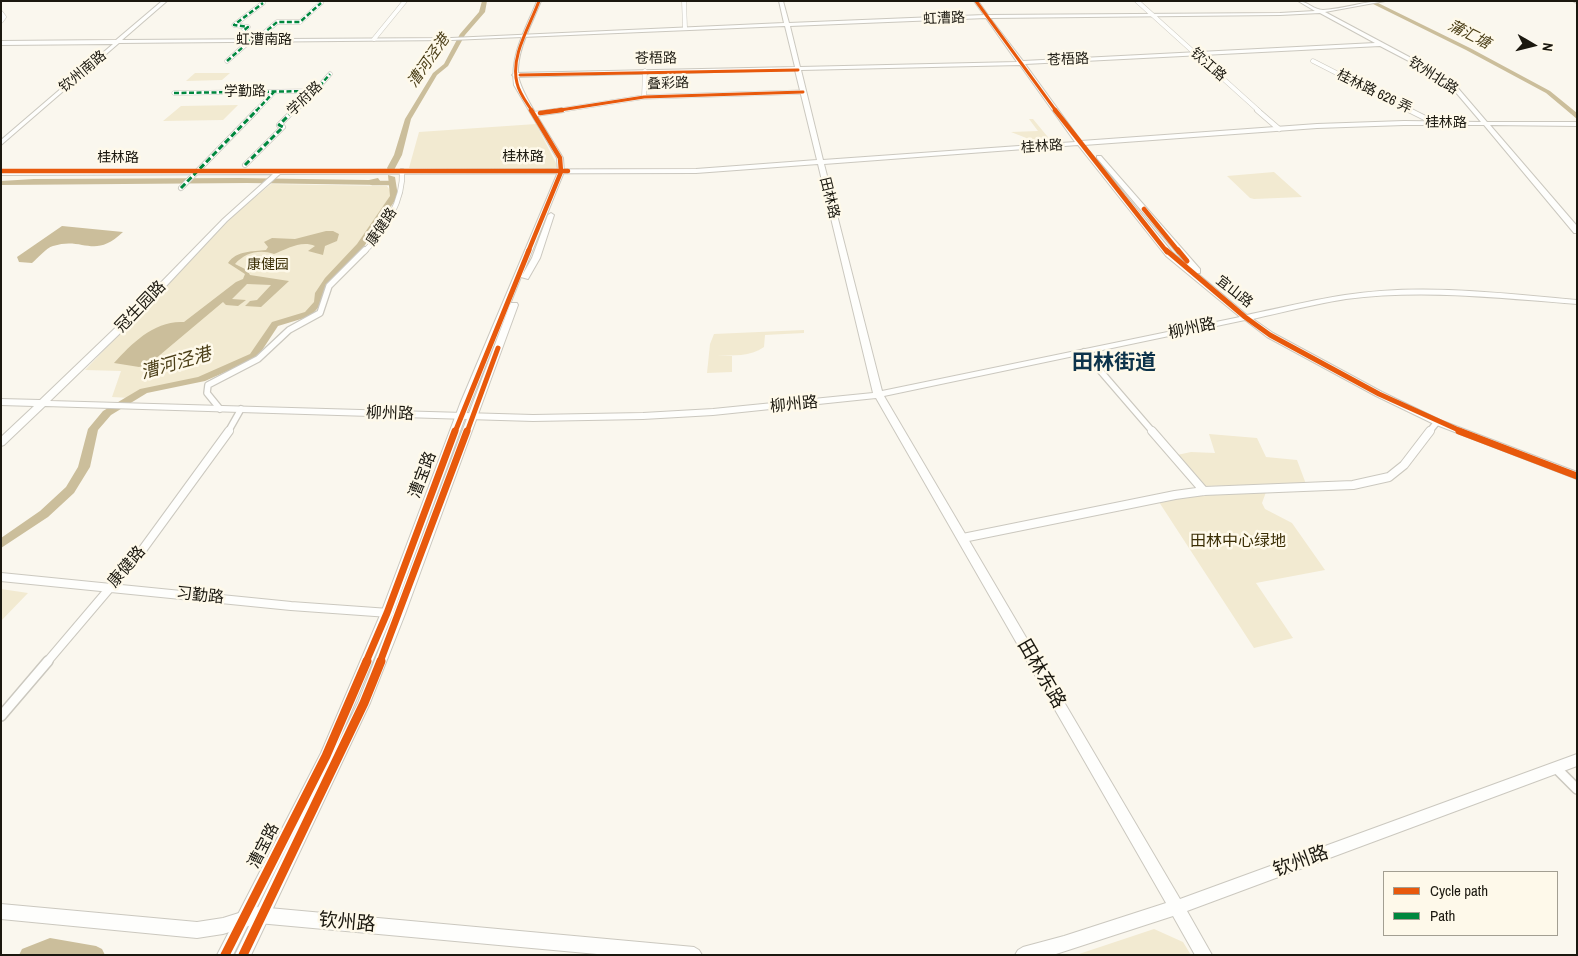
<!DOCTYPE html>
<html>
<head>
<meta charset="utf-8">
<style>
  body { margin:0 }
  #map { position:relative; width:1578px; height:956px; overflow:hidden; background:#faf7ee; font-family:"Archivo Narrow",sans-serif }
  canvas { display:block }
  .frame { position:absolute; inset:0; border:2px solid #1b180f; pointer-events:none }
  .legend { position:absolute; left:1383px; top:871px; width:175px; height:65px; box-sizing:border-box; background:#fef9ea; border:1px solid #a39f92; margin:0; padding:6px 9px; list-style:none; font-size:15px; color:#1b180f }
  .legend li { display:flex; align-items:center; gap:10px; height:25px }
  .legend b { width:25px; border:1px solid #a39f92 }
  .north { position:absolute; left:1508px; top:20px; width:50px; height:50px; -webkit-text-stroke:4px #fef9ea; paint-order:stroke; rotate:98deg; font-size:14px; font-weight:700; line-height:20px; text-align:center; color:#1b180f }
  .north::after { content:''; display:block; margin:auto; width:18px; height:22px; background:#1b180f; clip-path:polygon(50% 0,100% 100%,50% 72%,0 100%) }
</style>
</head>
<body>
<div id="map">
<canvas width="1578" height="956"></canvas>
<div class="frame"></div>
<ul class="legend">
<li><b style="height:6px;background:#e8590c"></b>Cycle path</li>
<li><b style="height:6px;background:#00873e"></b>Path</li>
</ul>
<div class="north">N</div>
</div>
<script>
const g = document.querySelector('canvas').getContext('2d');
g.lineJoin = 'round';
function paint(path, color) {
  g.fillStyle = color;
  g.fill(path, 'evenodd');
}
function strokePath(path, color, width, dash) {
  g.strokeStyle = color;
  g.lineWidth = width;
  g.lineCap = dash ? 'butt' : 'round';
  g.setLineDash(dash || []);
  g.stroke(path);
}
function write(font, color, halo, rows, align = 'center') {
  g.font = font + ' "Archivo Narrow","Noto Sans SC",sans-serif';
  g.lineWidth = 5;
  g.setLineDash([]);
  g.textBaseline = 'middle';
  g.strokeStyle = halo;
  g.fillStyle = color;
  for (const [text, x, y, turn = 0] of rows) {
    g.save();
    g.translate(x, y);
    g.rotate((+turn || 0) * Math.PI / 180);
    g.textAlign = isNaN(turn) ? turn : align;
    if (halo) g.strokeText(text, 0, 0);
    g.fillText(text, 0, 0);
    g.restore();
  }
}
const green = new Path2D(`
  M 195,73 L 230,73 L 222,80 L 186,81 Z
  M 238,105 L 223,120 L 163,121 L 181,106 Z
  M 1029,119 L 1033,119 L 1052,142 L 1039,143 L 1011,132 L 1038,131 Z
  M 536,124 L 558,167 L 552,169 L 409,168 L 419,132 Z
  M 1274,172 L 1302,197 L 1254,199 L 1250,198 L 1227,176 Z
  M 271,184 L 387,186 L 394,196 L 360,246 L 328,280 L 319,293 L 318,303 L 308,314 L 275,324 L 254,356 L 201,379 L 144,391 L 130,398 L 112,397 L 121,371 L 85,370 L 235,214 Z
  M 804,330 L 804,333 L 765,335 L 764,347 C 750,357 733,355 717,356 L 732,356 L 732,372 L 707,373 L 710,344 L 714,334 Z
  M 1209,434 L 1257,438 L 1266,457 L 1297,460 L 1306,484 L 1204,486 L 1177,455 L 1191,452 L 1215,453 Z
  M 1266,492 L 1262,503 L 1265,509 L 1292,523 L 1325,570 L 1256,583 L 1293,638 L 1254,648 L 1159,502 L 1198,495 Z
  M 1,589 L 28,593 L 1,621 Z
  M 1154,929 L 1183,942 L 1191,955 L 1076,955 Z`);
const water = new Path2D(`
  M 239,178 L 369,180 L 378,178 L 383,185 L 247,183 L 1,185 L 1,181 L 34,179 Z
  M 62,226 L 123,232 C 94,260 83,236 53,246 C 46,248 38,258 32,263 L 19,262 L 17,257 Z
  M 326,231 L 333,231 L 339,234 L 337,241 L 325,246 L 323,255 L 308,251 L 315,246 C 301,240 287,249 274,254 C 259,249 245,253 235,264 L 247,270 L 250,275 L 289,281 L 261,307 L 245,306 L 250,301 L 257,300 L 271,285 L 247,284 L 232,299 L 246,300 L 238,306 L 226,305 L 223,302 L 148,365 L 139,367 L 114,363 C 132,343 155,320 184,322 L 236,282 L 243,279 L 245,274 L 228,263 C 237,250 252,252 266,250 L 268,247 L 264,242 L 272,238 L 295,239 Z`);
const canal = new Path2D(`
  M 372,183 L 391,183`);
const river = new Path2D(`
  M 482,1 L 487,1 L 485,12 L 465,35 L 448,66 L 437,75 L 411,119 L 402,155 L 394,170 L 388,170 L 387,168 L 394,155 L 405,119 L 433,73 L 444,64 L 460,34 L 479,12 Z
  M 1367,1 L 1374,1 L 1470,48 L 1550,91 L 1577,113 L 1577,119 L 1546,93 L 1466,50 Z
  M 388,175 L 395,177 L 398,196 L 363,248 L 331,282 L 323,293 L 322,303 L 311,316 L 278,326 L 257,358 L 205,381 L 147,393 L 111,415 L 98,430 L 90,467 L 74,493 L 48,517 L 1,548 L 1,538 L 40,511 L 66,487 L 78,467 L 88,429 L 103,411 L 140,389 L 198,377 L 250,354 L 272,322 L 305,312 L 314,302 L 315,293 L 325,278 L 357,244 L 390,196 Z
  M 50,938 L 96,946 L 102,949 L 105,955 L 19,955 L 22,949 Z`);
const streetFar4 = new Path2D(`
  M 684,1 L 685,28
  M 1137,1 L 1259,111
  M 1,13 L 4,17 L 1,21
  M 252,35 L 238,35 L 248,27 L 234,25 L 263,3
  M 248,39 L 252,35 L 263,34 L 277,22 L 300,22 L 321,3
  M 374,39 L 405,1
  M 227,61 L 251,40
  M 1313,61 L 1411,111
  M 174,93 L 315,91
  M 644,97 L 645,71
  M 256,111 L 274,92
  M 292,111 L 304,104 L 330,74
  M 555,111 L 644,97 L 803,92`);
const streetFar3 = new Path2D(`
  M 1257,110 L 1279,129
  M 1409,110 L 1435,123
  M 535,114 L 563,110
  M 245,165 L 283,127 L 279,125 L 294,110
  M 181,188 L 257,110
  M 364,252 C 384,232 404,200 402,171`);
const streetFar2 = new Path2D(`
  M 1084,352 L 1153,432
  M 220,409 L 207,393 L 208,385 L 258,359 L 289,330 L 320,313 L 329,286 L 365,250
  M 228,432 L 241,409
  M 1429,432 L 1437,422`);
const streetFar1 = new Path2D(`
  M 1152,431 L 1204,491
  M 963,538 L 1175,495 L 1204,491 L 1353,485 L 1389,477 L 1404,465 L 1430,431
  M 1,577 L 291,606 L 389,613
  M 47,662 L 143,549 L 229,431`);
const street = new Path2D(`
  M 1,716 L 48,661
  M 1556,768 L 1577,789`);
const secondary = new Path2D(`
  M 162,1 L 167,1 L 122,40 L 451,38 L 784,23 L 779,1 L 783,1 L 789,23 L 984,15 L 974,1 L 978,1 L 988,15 L 1280,13 L 1315,11 L 1298,1 C 1307,1 1314,10 1323,10 C 1344,9 1364,1 1385,1 L 1325,12 L 1428,67 L 1457,87 L 1487,122 L 1577,122 L 1577,126 L 1490,125 L 1577,226 L 1577,233 L 1574,233 L 1484,125 L 1404,125 L 1317,128 L 1084,145 L 1172,252 L 1190,268 L 1097,158 L 1097,156 L 1101,156 L 1200,269 L 1200,273 L 1197,273 L 1247,315 C 1280,308 1312,300 1345,295 C 1419,283 1502,293 1577,300 L 1577,304 C 1501,298 1422,289 1346,299 C 1315,304 1283,312 1253,319 L 1273,333 L 1382,392 L 1440,420 L 1577,472 L 1577,479 L 1434,424 L 1376,396 L 1267,337 L 1245,320 L 884,396 L 1180,899 L 1577,754 L 1577,766 L 1187,911 L 1212,955 L 1195,955 L 1173,916 L 1053,955 L 1015,955 L 1018,950 L 1023,947 L 1064,936 L 1166,903 L 876,398 L 713,415 L 643,419 L 533,421 L 45,406 L 4,445 L 1,446 L 1,437 L 34,406 L 1,405 L 1,399 L 40,400 L 134,310 L 223,219 L 273,174 L 1,175 L 1,171 L 696,169 L 817,160 L 795,70 L 515,77 L 512,75 L 515,73 L 795,67 L 785,26 L 451,40 L 119,43 L 1,145 L 1,140 L 113,44 L 1,45 L 1,41 L 116,40 ZM 1320,13 L 1375,43 L 1023,61 L 990,18 L 1280,15 ZM 986,18 L 1017,62 L 800,67 L 790,26 ZM 1380,46 L 1424,69 L 1453,89 L 1481,122 L 1404,121 L 1317,124 L 1081,141 L 1025,64 ZM 1020,65 L 1075,142 L 823,160 L 801,70 ZM 1078,145 L 1166,256 L 1240,317 L 882,391 L 824,164 ZM 818,164 L 873,393 L 713,409 L 643,413 L 533,415 L 50,401 L 140,314 L 227,221 L 280,174 L 696,173 Z
  M 1573,1 L 1577,1 L 1577,3 Z
  M 1,904 L 197,922 L 223,918 L 258,907 L 694,947 L 699,950 L 702,955 L 608,955 L 258,923 L 223,934 L 197,938 L 1,919 Z`);
const primary = new Path2D(`
  M 537,1 L 541,1 C 532,24 517,49 518,74 C 519,92 553,140 563,158 L 564,172 L 522,276 L 532,258 L 548,215 L 551,213 L 554,215 L 540,258 L 528,279 L 521,277 L 470,404 L 393,613 L 337,745 L 358,703 L 393,614 L 510,305 L 511,303 L 517,303 L 518,305 L 405,614 L 370,703 L 251,955 L 235,955 L 298,825 L 233,955 L 217,955 L 321,753 L 381,613 L 460,404 L 558,172 L 557,158 L 514,85 C 510,54 526,29 537,1 Z`);
const quietFar1 = new Path2D(`
  M 252,35 L 238,35 L 248,27 L 234,25 L 263,3
  M 248,39 L 252,35 L 263,34 L 277,22 L 300,22 L 321,3
  M 227,61 L 251,40
  M 174,93 L 315,91
  M 256,111 L 274,92
  M 292,111 L 304,104 L 330,74`);
const quiet = new Path2D(`
  M 245,165 L 283,127 L 279,125 L 294,110
  M 181,188 L 257,110`);
const cyclewayFar4 = new Path2D(`
  M 976,1 L 1056,111
  M 520,75 L 798,70
  M 532,111 C 527,103 519,93 517,83 C 510,56 530,26 539,1
  M 554,111 L 644,97 L 803,92`);
const cyclewayFar3 = new Path2D(`
  M 1055,110 L 1167,252
  M 540,113 L 562,110
  M 1,171 L 568,171
  M 1144,209 L 1179,252
  M 528,252 L 561,172 L 560,158 L 531,110`);
const cyclewayFar2 = new Path2D(`
  M 1166,250 L 1245,317 L 1270,335 L 1379,394 L 1463,432
  M 1178,250 L 1187,261
  M 455,432 L 529,250
  M 467,432 L 498,348`);
const cyclewayFar1 = new Path2D(`
  M 1459,431 L 1577,476
  M 366,662 L 387,613 L 455,431
  M 380,662 L 467,431`);
const cycleway = new Path2D(`
  M 225,955 L 326,756 L 367,661
  M 243,955 L 364,703 L 381,661`);
const farStreetnames = [
  ["虹漕路",944,19,-3],
  ["虹漕南路",264,40],
  ["苍梧路",656,59,-1],
  ["苍梧路",1068,60,-3],
  ["钦江路",1208,65,41],
  ["钦州南路",83,72,-40],
  ["钦州北路",1433,76,33],
  ["叠彩路",668,84,-2],
  ["学勤路",245,92,-1],
  ["桂林路 626 弄",1374,92,26],
  ["学府路",305,99,-44],
  ["桂林路",1446,123],
  ["桂林路",1042,147,-4],
  ["桂林路",523,157],
  ["桂林路",118,158],
  ["田林路",829,198,76],
  ["康健路",382,227,-56],
  ["宜山路",1234,292,38]
];
const farParknames = [
  ["康健园",268,265]
];
const farWaternames = [
  ["蒲汇塘",1469,35,27],
  ["漕河泾港",429,61,-55]
];
const streetNames = [
  ["冠生园路",141,307,-46],
  ["柳州路",1192,329,-12],
  ["柳州路",794,405,-6],
  ["柳州路",390,414,2],
  ["漕宝路",423,475,-69],
  ["康健路",127,567,-50],
  ["习勤路",200,596,6],
  ["漕宝路",264,846,-63]
];
const parkNames = [
  ["田林中心绿地",1238,542]
];
const waterNames = [
  ["漕河泾港",176,364,-16]
];
const nearStreetnames = [
  ["田林东路",1041,674,60],
  ["钦州路",1301,862,-20],
  ["钦州路",347,923,5]
];
const districtNames = [
  ["田林街道",1114,363]
];
paint(green, '#f2ead1');
paint(water, '#cbbe9b');
strokePath(canal, '#cbbe9b', 4.5);
paint(river, '#cbbe9b');
strokePath(streetFar4, '#cbc8bf', 5);
strokePath(streetFar3, '#cbc8bf', 6);
strokePath(streetFar2, '#cbc8bf', 8);
strokePath(streetFar1, '#cbc8bf', 10);
strokePath(street, '#cbc8bf', 12);
strokePath(secondary, '#cbc8bf', 2);
strokePath(primary, '#cbc8bf', 2);
strokePath(streetFar4, '#fefefc', 4);
strokePath(streetFar3, '#fefefc', 4.5);
strokePath(streetFar2, '#fefefc', 5.5);
strokePath(streetFar1, '#fefefc', 8);
strokePath(street, '#fefefc', 9);
paint(secondary, '#fefefc');
paint(primary, '#fefefc');
strokePath(quietFar1, '#00873e', 2.5, [5, 2.5]);
strokePath(quiet, '#00873e', 3, [6, 3]);
strokePath(cyclewayFar4, '#e8590c', 3);
strokePath(cyclewayFar3, '#e8590c', 4.5);
strokePath(cyclewayFar2, '#e8590c', 5);
strokePath(cyclewayFar1, '#e8590c', 7);
strokePath(cycleway, '#e8590c', 9);
write('14px', '#1b180f', '#fef9ea', farStreetnames);
write('14px', '#3b2e05', '#fef9ea', farParknames);
write('italic 15px', '#4b3e17', '#fef9ea', farWaternames);
write('16px', '#1b180f', '#fef9ea', streetNames);
write('16px', '#3b2e05', '#fef9ea', parkNames);
write('italic 18px', '#4b3e17', '#fef9ea', waterNames);
write('19px', '#1b180f', '#fef9ea', nearStreetnames);
write('bold 21px', '#0d334b', '#fef9ea', districtNames);
</script>
</body>
</html>
